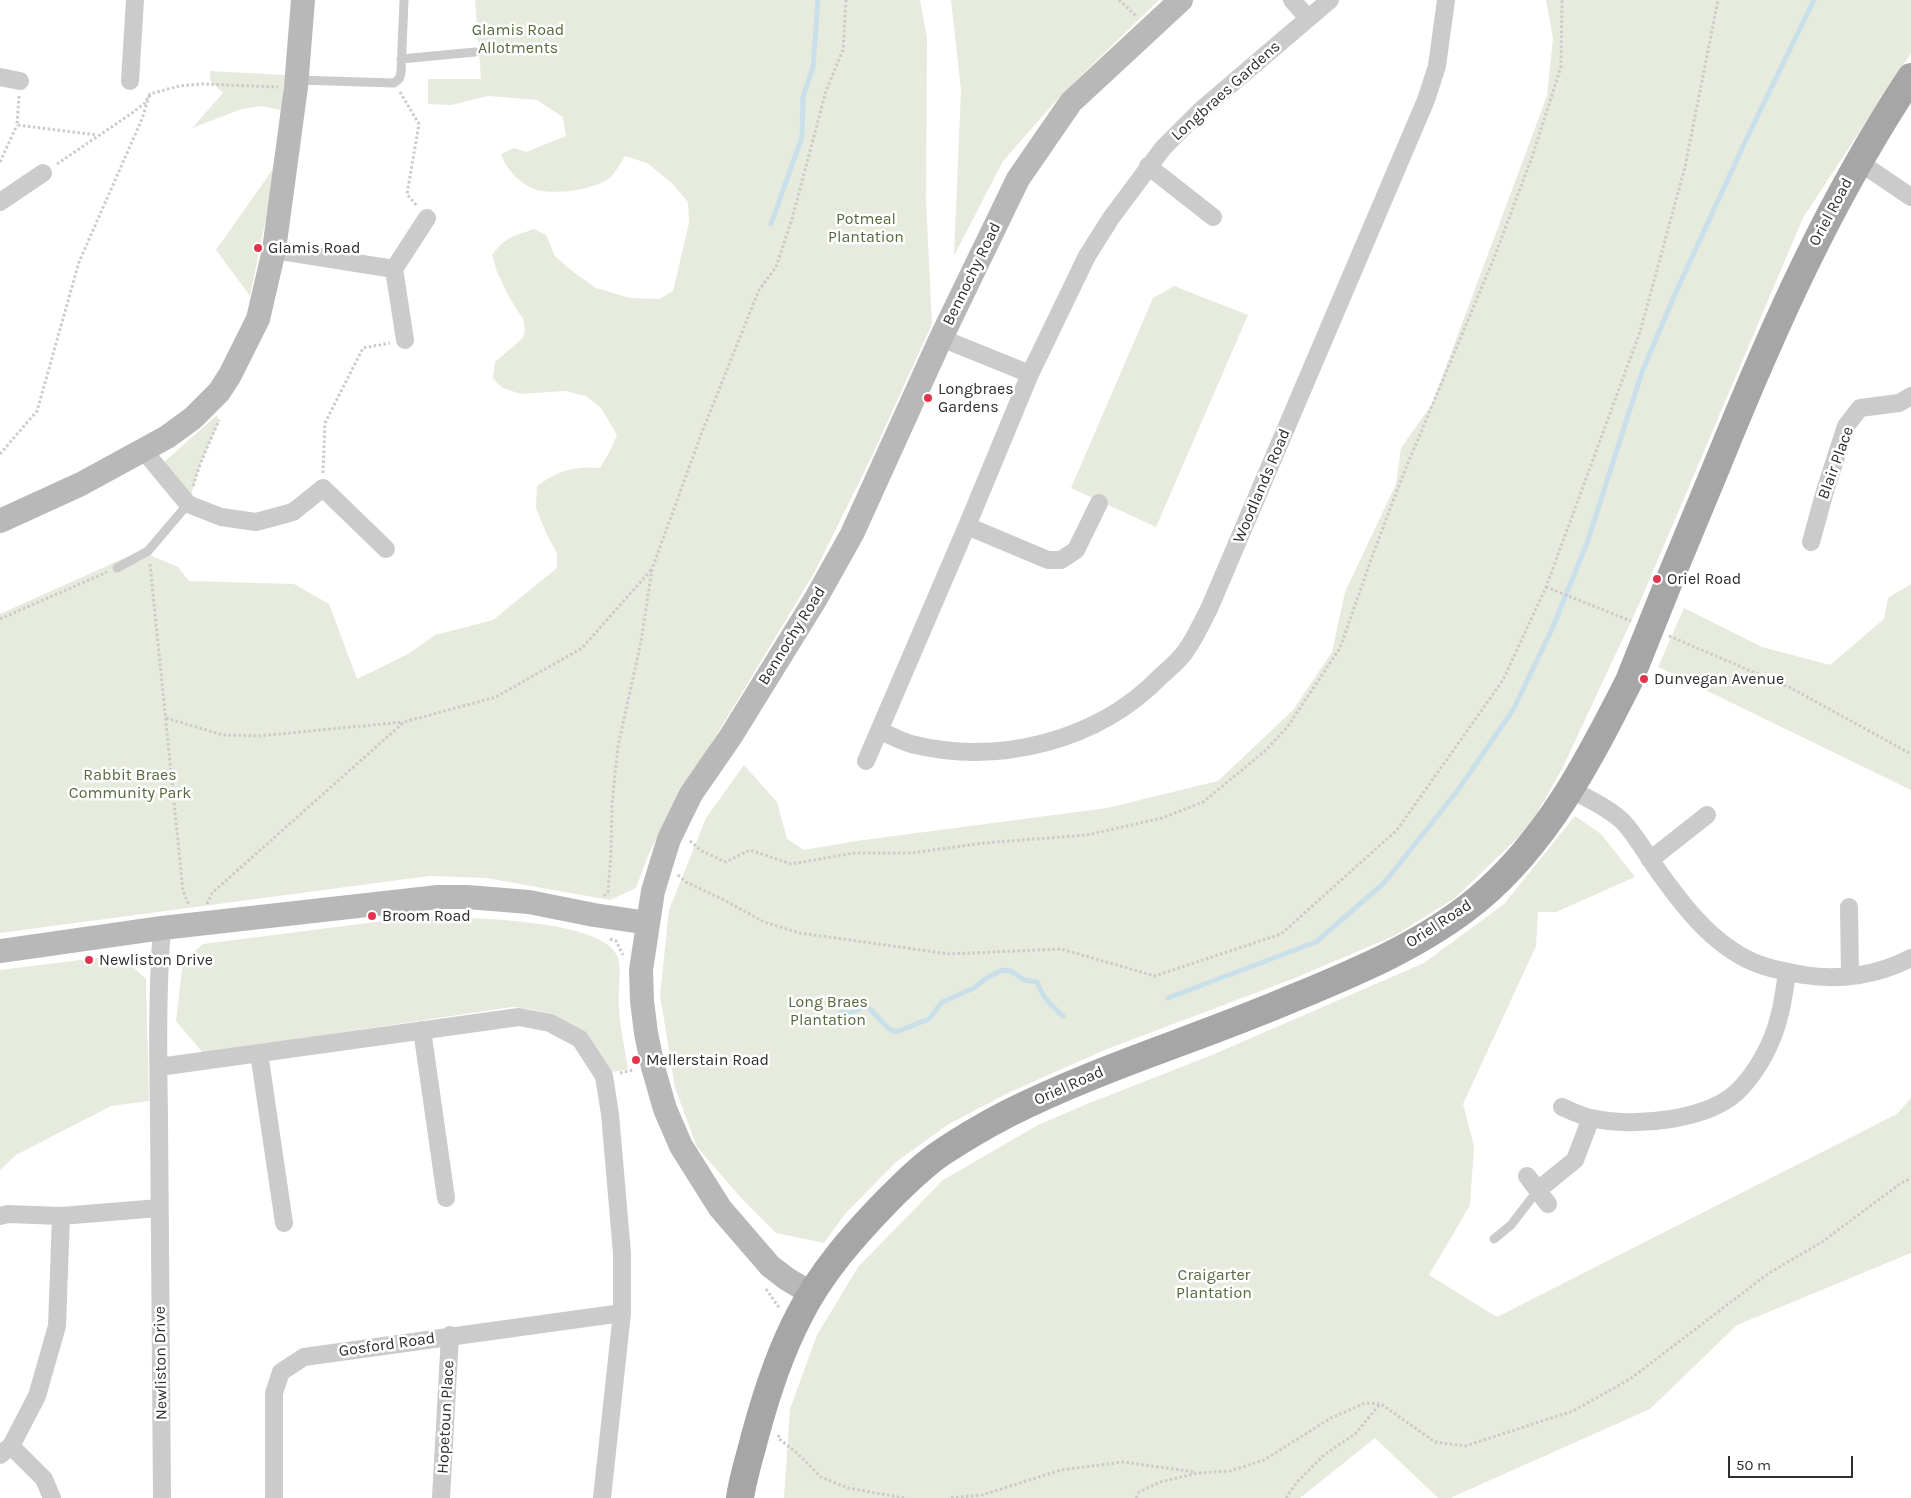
<!DOCTYPE html>
<html>
<head>
<meta charset="utf-8">
<style>
  body { margin:0 }
  #map { position:relative; width:1911px; height:1498px; overflow:hidden; background:#fff; font-family:Karla,sans-serif }
  canvas { display:block }
  .scale { position:absolute; left:1728px; top:1456px; width:125px; height:22px; box-sizing:border-box; border:2px solid #2e2e2e; border-top:0; padding-left:6px; font-size:15px; line-height:18px; white-space:nowrap; color:#2e2e2e; -webkit-text-stroke:4px #fff; paint-order:stroke }
</style>
</head>
<body>
<div id="map">
<canvas width="1911" height="1498"></canvas>
<div class="scale">50 m</div>
</div>
<script>
const g = document.querySelector('canvas').getContext('2d');
g.lineJoin = 'round';
function paint(path, color) {
  g.fillStyle = color;
  g.fill(path, 'evenodd');
}
function strokePath(path, color, width, dash) {
  g.strokeStyle = color;
  g.lineWidth = width;
  g.lineCap = dash ? 'butt' : 'round';
  g.setLineDash(dash || []);
  g.stroke(path);
}
function write(font, color, halo, rows, align = 'center') {
  g.font = font + ' Karla,sans-serif';
  g.lineWidth = 5;
  g.setLineDash([]);
  g.textBaseline = 'middle';
  g.strokeStyle = halo;
  g.fillStyle = color;
  for (const [text, x, y, turn = 0] of rows) {
    g.save();
    g.translate(x, y);
    g.rotate((+turn || 0) * Math.PI / 180);
    g.textAlign = isNaN(turn) ? turn : align;
    if (halo) g.strokeText(text, 0, 0);
    g.fillText(text, 0, 0);
    g.restore();
  }
}
const green = new Path2D(`
  M 475,0 L 920,0 L 927,38 L 926,201 L 932,324 L 872,456 L 814,573 L 666,819 L 648,856 L 636,888 L 610,900 L 486,878 L 429,876 L 0,933 L 0,614 L 140,551 L 178,567 L 189,581 L 294,584 L 329,604 L 357,679 L 408,654 L 435,635 L 493,620 L 557,568 L 557,553 L 547,535 L 536,508 L 537,486 C 558,471 573,466 600,468 L 610,451 L 617,435 L 601,408 L 586,396 L 565,391 L 520,394 L 501,387 L 493,378 L 495,362 L 523,338 L 525,330 L 523,319 L 509,297 L 497,272 L 492,255 C 505,237 514,236 534,229 L 546,235 L 555,256 L 572,271 L 596,288 L 630,298 L 659,299 L 673,291 L 689,223 L 688,202 L 672,183 L 647,163 L 625,156 C 621,162 617,170 612,176 C 598,190 545,198 528,186 C 516,179 505,167 501,154 L 514,148 L 526,152 L 566,136 L 563,117 L 537,100 L 488,96 L 451,105 L 428,104 L 428,79 L 481,79 Z
  M 951,0 L 1159,0 L 1063,93 L 1003,161 L 954,256 L 961,90 Z
  M 1546,0 L 1911,0 L 1911,53 L 1803,218 L 1640,602 L 1562,769 L 1529,827 L 1455,898 L 1394,936 L 1290,980 L 1107,1049 L 1008,1093 L 949,1124 L 896,1162 L 845,1214 L 824,1243 L 776,1233 L 742,1199 L 697,1147 L 675,1088 L 660,995 L 669,910 L 706,818 L 744,765 L 777,802 L 787,839 L 804,850 L 856,841 L 1107,808 L 1218,781 L 1293,710 L 1332,652 L 1345,592 L 1396,484 L 1401,448 L 1432,404 L 1547,96 L 1553,38 Z
  M 210,71 L 285,75 L 281,110 L 261,106 L 242,109 L 192,128 L 223,93 L 210,80 Z
  M 273,169 L 269,203 L 250,296 L 216,250 Z
  M 1174,286 L 1248,315 L 1156,527 L 1071,488 L 1153,298 Z
  M 217,415 L 219,422 L 201,462 L 191,495 L 164,462 Z
  M 1911,584 L 1911,790 L 1658,667 L 1684,608 L 1762,647 L 1830,665 L 1884,619 L 1888,598 Z
  M 1575,816 L 1601,834 L 1635,877 L 1556,912 L 1538,912 L 1536,946 L 1463,1104 L 1474,1146 L 1470,1205 L 1429,1275 L 1497,1317 L 1897,1114 L 1911,1098 L 1911,1253 L 1737,1325 L 1650,1409 L 1450,1498 L 1438,1498 L 1375,1438 L 1300,1498 L 784,1498 L 790,1409 L 817,1335 L 858,1267 L 943,1180 L 1038,1125 L 1087,1104 L 1212,1055 L 1424,963 L 1504,904 Z
  M 415,917 C 452,917 606,917 618,958 C 622,972 617,993 619,1008 C 620,1028 625,1049 628,1069 L 607,1073 C 602,1063 597,1050 590,1041 C 570,1018 542,1010 512,1007 L 203,1053 L 176,1021 L 183,961 L 203,944 Z
  M 120,955 L 146,979 L 149,1101 L 111,1106 L 16,1155 L 0,1170 L 0,970 Z`);
const stream = new Path2D(`
  M 771,224 L 802,137 L 803,97 L 813,67 L 818,0
  M 1168,998 L 1316,942 L 1384,883 L 1458,790 L 1513,710 L 1552,629 L 1587,543 L 1642,372 L 1676,292 L 1744,144 L 1814,0
  M 840,1012 L 849,1013 L 867,1006 L 889,1029 L 896,1032 L 929,1019 L 942,1002 L 974,988 L 985,979 L 1002,970 L 1011,971 L 1024,980 L 1037,982 C 1042,997 1052,1006 1063,1016`);
const path = new Path2D(`
  M 1119,0 L 1136,16
  M 400,92 L 419,124 L 407,194 L 417,206
  M 19,96 L 17,125 L 97,135
  M 0,162 L 17,125
  M 57,164 L 132,113 L 145,103 L 150,94 L 179,86 L 202,84 L 278,87
  M 0,454 L 37,411 L 79,262 L 142,119 L 150,94
  M 323,473 L 325,423 L 363,348 L 390,343
  M 193,486 L 201,462 L 219,420
  M 150,564 L 183,891 L 189,905
  M 1546,587 L 1631,621
  M 0,619 L 107,572
  M 1669,636 L 1791,688 L 1911,754
  M 166,718 L 223,735 L 259,736 L 403,722
  M 690,841 L 702,851 L 726,862 L 750,850 L 791,864 L 854,853 L 911,853 L 984,843 L 1087,835 L 1162,818 L 1203,802 L 1265,751 L 1288,726 L 1340,648 L 1373,554 L 1403,475 L 1494,258 L 1532,157 L 1561,67 L 1562,0
  M 678,875 L 686,882 L 724,900 L 764,922 L 800,933 L 949,954 L 1061,949 L 1155,976 L 1281,934 L 1397,830 L 1503,680 L 1546,587 L 1640,332 L 1685,167 L 1718,0
  M 604,896 L 608,892 L 611,853 L 612,804 L 618,746 L 641,642 L 652,569 L 702,432 L 759,290 L 776,267 L 792,219 L 826,91 L 843,50 L 846,0
  M 207,904 L 212,893 L 404,722 L 496,697 L 582,648 L 652,569
  M 610,939 L 616,941 L 623,955
  M 620,1073 L 633,1070
  M 766,1289 L 780,1309
  M 779,1435 L 778,1438 L 797,1453 L 821,1477 L 848,1488 L 904,1498
  M 951,1498 L 982,1495 L 1061,1470 L 1123,1462 L 1195,1472
  M 1136,1498 L 1139,1492 L 1160,1482 L 1198,1473 L 1230,1471 L 1264,1460 L 1331,1418 L 1365,1403 L 1381,1404 L 1435,1442 L 1465,1446 L 1573,1411 L 1630,1379 L 1769,1273 L 1822,1242 L 1901,1183 L 1911,1178
  M 1286,1498 L 1297,1482 L 1324,1455 L 1355,1434 L 1380,1404`);
const lane = new Path2D(`
  M 401,59 L 475,52
  M 297,80 L 394,83 L 399,79 L 401,73 L 404,0
  M 117,568 L 148,551 L 188,504
  M 1494,1239 L 1511,1225 L 1538,1190`);
const street = new Path2D(`
  M 1292,0 L 1308,18
  M 0,77 L 20,81
  M 130,81 L 135,0
  M 1857,163 L 1871,170 L 1911,197
  M 1148,166 L 1213,217
  M 0,202 L 43,173
  M 274,250 L 394,269
  M 941,338 L 1030,374
  M 405,340 L 394,269 L 427,218
  M 144,451 L 188,504 L 221,517 L 256,522 L 293,512 L 323,488 L 386,549
  M 967,526 L 1048,560 L 1061,560 L 1076,550 L 1099,503
  M 1811,542 L 1825,491 L 1846,426 L 1860,408 L 1899,403 L 1911,396
  M 880,731 C 890,735 901,741 911,744 C 999,766 1098,741 1161,676 C 1170,668 1181,659 1187,649 C 1196,636 1202,622 1209,609 L 1426,100 L 1437,66 L 1446,0
  M 866,761 L 967,526 L 1030,374 L 1087,256 L 1111,218 L 1163,148 L 1201,110 L 1330,0
  M 1571,790 C 1588,798 1606,807 1620,819 C 1630,827 1646,853 1654,865 C 1680,902 1710,943 1753,962 C 1769,969 1787,972 1804,975 C 1840,981 1879,975 1911,958
  M 1650,860 L 1707,815
  M 1849,907 L 1850,976
  M 422,1030 L 446,1198
  M 259,1053 L 284,1223
  M 159,1067 L 519,1017 L 550,1023 L 580,1039 L 604,1076 L 610,1114 L 622,1253 L 622,1313 L 602,1498
  M 1562,1107 C 1571,1111 1581,1116 1591,1118 C 1633,1128 1712,1121 1742,1087 C 1759,1068 1773,1042 1779,1017 C 1783,1003 1785,987 1787,972
  M 1527,1176 L 1548,1204
  M 1538,1190 L 1575,1160 L 1591,1118
  M 0,1216 L 8,1214 L 61,1216 L 159,1208
  M 11,1446 L 44,1479 L 52,1498
  M 0,1455 L 11,1446 L 37,1396 L 57,1326 L 61,1216
  M 162,1498 C 162,1371 159,1244 159,1117 C 158,1054 157,991 162,928
  M 274,1498 L 274,1393 L 281,1372 L 304,1357 L 622,1313
  M 441,1498 L 450,1335`);
const secondary = new Path2D(`
  M 0,521 L 81,484 L 167,437 L 193,418 L 219,392 L 230,375 L 258,319 L 274,250 L 296,87 L 303,0
  M 0,951 L 162,928 L 438,897 L 467,897 L 529,902 L 594,915 L 648,923
  M 812,1294 L 787,1279 L 770,1266 L 720,1208 L 681,1146 L 665,1109 L 653,1067 L 646,1033 L 642,1001 L 641,970 L 653,891 L 669,839 L 691,794 L 731,736 L 815,600 L 852,534 L 941,338 L 1018,179 L 1071,102 L 1181,0`);
const primary = new Path2D(`
  M 740,1498 C 743,1477 750,1456 755,1436 C 766,1395 779,1354 799,1316 C 821,1272 854,1235 888,1200 C 905,1183 922,1166 941,1153 C 962,1139 984,1126 1007,1114 C 1098,1068 1197,1039 1291,999 C 1356,972 1422,945 1477,900 C 1547,842 1589,760 1629,681 C 1657,610 1686,539 1716,468 C 1772,330 1829,201 1911,77`);
const markers = [
  [258,248,5,"#e0354f"],
  [928,398,5,"#e0354f"],
  [1657,579,5,"#e0354f"],
  [1644,679,5,"#e0354f"],
  [372,916,5,"#e0354f"],
  [89,960,5,"#e0354f"],
  [636,1060,5,"#e0354f"]
];
const parkNames = [
  ["Glamis Road",518,30],
  ["Allotments",518,48],
  ["Potmeal",866,219],
  ["Plantation",866,237],
  ["Rabbit Braes",130,775],
  ["Community Park",130,793],
  ["Long Braes",828,1002],
  ["Plantation",828,1020],
  ["Craigarter",1214,1275],
  ["Plantation",1214,1293]
];
const streetNames = [
  ["Longbraes Gardens",1226,91,-42],
  ["Oriel Road",1831,212,-62],
  ["Bennochy Road",972,274,-64],
  ["Blair Place",1836,463,-70],
  ["Woodlands Road",1262,486,-67],
  ["Bennochy Road",792,636,-58],
  ["Oriel Road",1439,924,-33],
  ["Oriel Road",1069,1086,-24],
  ["Gosford Road",387,1345,-8],
  ["Newliston Drive",161,1363,-91],
  ["Hopetoun Place",446,1417,-87]
];
const poiNames = [
  ["Glamis Road",268,248],
  ["Longbraes",938,389],
  ["Gardens",938,407],
  ["Oriel Road",1667,579],
  ["Dunvegan Avenue",1654,679],
  ["Broom Road",382,916],
  ["Newliston Drive",99,960],
  ["Mellerstain Road",646,1060]
];
paint(green, '#e6ebdd');
strokePath(stream, '#c9e0eb', 5);
strokePath(path, '#cbcbcb', 3, [2.5, 2.5]);
strokePath(lane, '#cbcbcb', 9);
strokePath(street, '#cbcbcb', 18);
strokePath(secondary, '#b8b8b8', 24);
strokePath(primary, '#a6a6a6', 28);
for (const [x, y, r, color] of markers) {
  const dot = new Path2D();
  dot.arc(x, y, r, 0, 2 * Math.PI);
  g.fillStyle = color;
  g.fill(dot);
  strokePath(dot, '#fff', 2);
}
write('16px', '#55693d', '#fff', parkNames);
write('16px', '#2e2e2e', '#fff', streetNames);
write('16px', '#2e2e2e', '#fff', poiNames, 'left');
</script>
</body>
</html>
